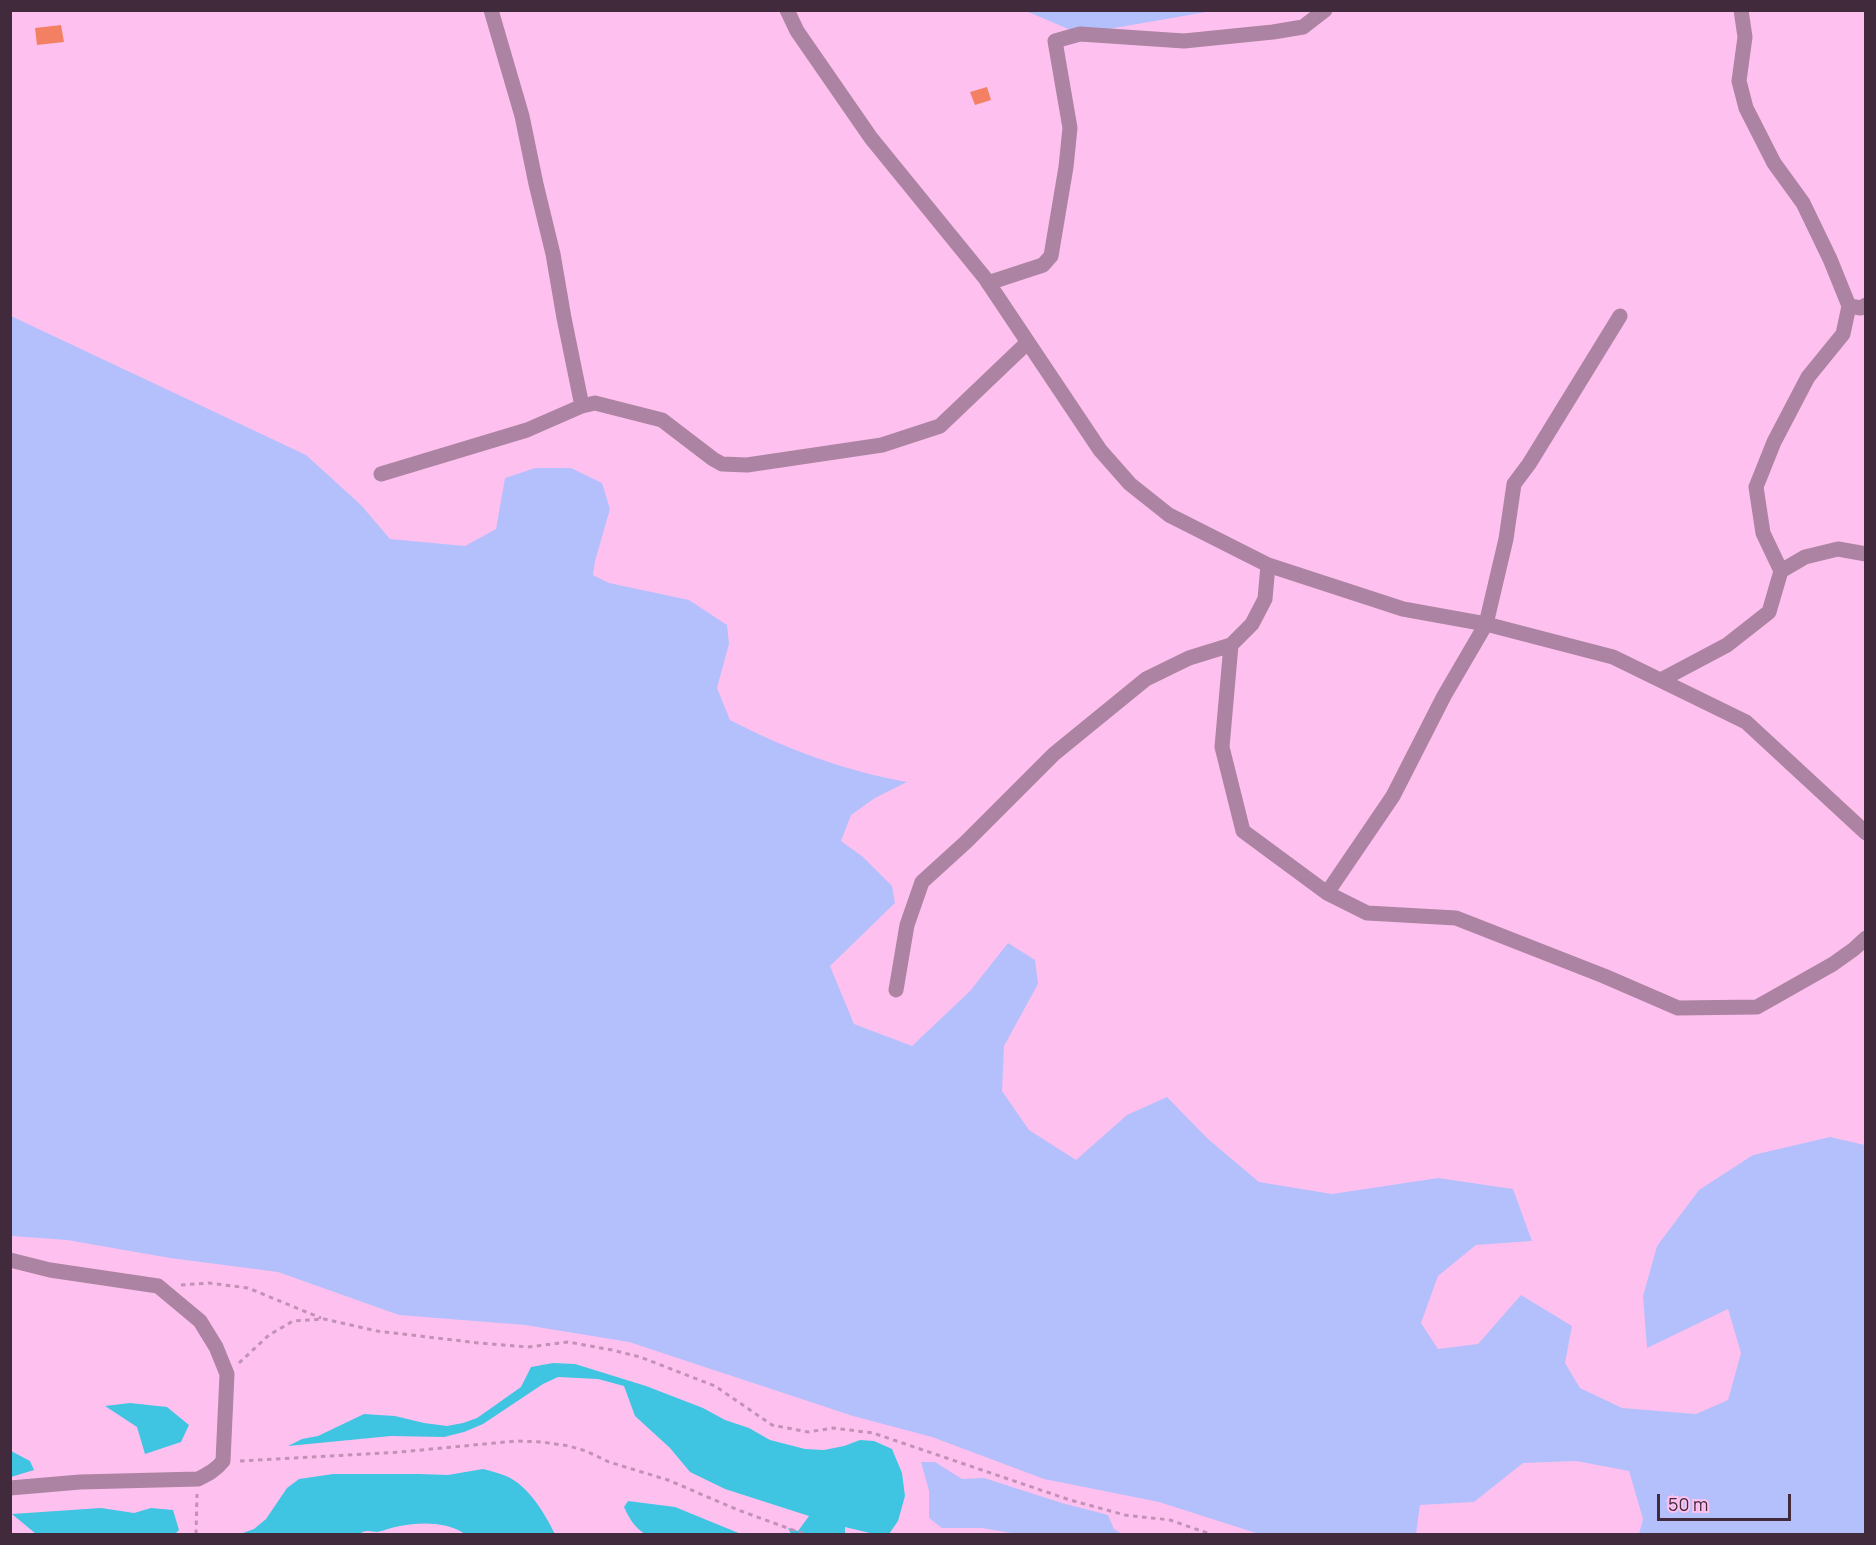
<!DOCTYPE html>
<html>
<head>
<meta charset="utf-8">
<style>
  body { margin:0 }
  #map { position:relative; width:1876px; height:1545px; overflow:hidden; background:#fec1ef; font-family:Manrope,sans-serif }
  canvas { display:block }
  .frame { position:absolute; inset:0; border:12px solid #412a3c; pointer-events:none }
  .scale { position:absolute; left:1657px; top:1494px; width:134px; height:27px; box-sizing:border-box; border:3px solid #412a3c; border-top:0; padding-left:8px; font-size:18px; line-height:21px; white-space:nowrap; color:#412a3c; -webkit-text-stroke:4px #fec1ef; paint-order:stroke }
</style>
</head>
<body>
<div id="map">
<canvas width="1876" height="1545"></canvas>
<div class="frame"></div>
<div class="scale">50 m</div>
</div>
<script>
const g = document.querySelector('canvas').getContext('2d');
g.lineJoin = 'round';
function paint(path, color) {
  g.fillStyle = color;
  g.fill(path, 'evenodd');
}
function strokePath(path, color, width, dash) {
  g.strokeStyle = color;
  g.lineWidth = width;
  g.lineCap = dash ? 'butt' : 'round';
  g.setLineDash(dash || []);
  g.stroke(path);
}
const green = new Path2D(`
  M 1026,11 L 1212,11 L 1080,34 Z
  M 11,316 L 306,455 L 361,505 L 390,539 L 465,546 L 496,529 L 505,478 L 535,468 L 571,468 L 602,483 L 610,509 L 595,561 L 593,575 L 609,583 L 689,600 L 727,625 L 729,644 L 717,688 L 730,720 C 786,749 845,771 907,782 L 875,798 L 851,815 L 841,841 L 863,857 L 892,886 L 895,903 L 830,966 L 854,1024 L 912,1046 L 970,991 L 1008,943 L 1035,960 L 1038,984 L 1004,1046 L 1002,1091 L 1029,1130 L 1076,1160 L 1127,1115 L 1167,1097 L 1208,1139 L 1259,1182 L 1332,1194 L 1438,1178 L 1513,1189 L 1532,1241 L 1476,1245 L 1438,1276 L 1421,1323 L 1438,1349 L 1478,1344 L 1521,1295 L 1572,1326 L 1565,1363 L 1580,1388 L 1622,1408 L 1696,1414 L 1728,1400 L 1741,1353 L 1728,1309 L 1647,1348 L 1643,1296 L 1657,1246 L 1699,1190 L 1753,1155 L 1830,1137 L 1865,1145 L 1865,1534 L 1639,1534 L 1643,1519 L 1629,1471 L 1576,1461 L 1523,1463 L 1474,1502 L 1420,1505 L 1416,1534 L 1259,1534 L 1159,1502 L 1044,1479 L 932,1437 L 853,1416 L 629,1342 L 525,1325 L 399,1315 L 278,1272 L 170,1258 L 67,1240 L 11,1236 Z
  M 921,1462 L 935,1462 L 962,1479 L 984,1478 L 1062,1503 L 1108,1515 L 1114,1529 L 1122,1534 L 1017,1534 L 982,1528 L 942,1528 L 929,1518 L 929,1491 Z`);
const water = new Path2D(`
  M 553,1363 L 575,1364 L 646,1386 L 703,1408 L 725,1420 L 749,1428 L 770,1440 L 805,1449 L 824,1450 L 844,1446 L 860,1440 L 874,1441 L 892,1449 L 902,1473 L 905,1496 L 898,1521 L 889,1534 L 870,1533 L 845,1527 L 845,1534 L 791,1534 L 788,1528 L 798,1531 L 809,1516 L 725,1489 L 690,1472 L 670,1448 L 635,1416 L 624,1386 L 598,1379 L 558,1377 L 543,1384 L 483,1424 L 464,1432 L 444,1437 L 391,1436 L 288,1446 L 302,1439 L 318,1436 L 364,1414 L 395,1416 L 424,1423 L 447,1426 L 463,1423 L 477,1418 L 521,1387 L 531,1367 Z
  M 130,1403 L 167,1407 L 189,1425 L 181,1442 L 145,1454 L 137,1427 L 105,1406 Z
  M 11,1451 L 30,1461 L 34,1470 L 11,1477 Z
  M 483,1469 C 491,1471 499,1473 506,1476 C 529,1486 545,1514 555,1534 L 465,1534 C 447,1522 421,1522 400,1526 C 392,1527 384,1531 377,1532 C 367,1532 368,1529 359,1534 L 240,1534 L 254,1529 L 266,1519 L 287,1488 L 299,1479 L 333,1474 L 419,1474 L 448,1475 Z
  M 628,1501 L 675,1507 L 741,1534 L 645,1534 C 635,1528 629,1518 624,1507 Z
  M 101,1508 L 134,1513 L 151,1508 L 173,1510 L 179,1530 L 175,1534 L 36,1534 L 12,1514 Z`);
const building = new Path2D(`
  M 61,25 L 64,42 L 37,45 L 35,28 Z
  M 987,87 L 991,100 L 975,105 L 970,92 Z`);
const path = new Path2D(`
  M 181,1285 L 209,1283 L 248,1288 L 321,1318
  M 239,1363 L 269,1335 L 293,1321 L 324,1319 L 377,1331 L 479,1343 L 528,1347 L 568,1342 L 612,1350 L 640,1357 L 715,1386 L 772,1425 L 808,1432 L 833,1428 L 873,1433 L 1070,1500 L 1125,1515 L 1170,1520 L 1210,1534
  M 240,1461 L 400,1452 L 516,1441 L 542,1442 L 569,1446 L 586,1451 L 609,1462 L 668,1480 L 738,1510 L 804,1534
  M 196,1534 L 197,1494`);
const minor = new Path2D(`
  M 787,10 L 797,31 L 871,138 L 985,278 L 1100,450 L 1130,484 L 1169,515 L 1268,565 L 1403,609 L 1486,624 L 1613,657 L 1746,722 L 1866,833
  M 988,283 L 1043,265 L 1051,256 L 1066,167 L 1070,128 L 1055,41 L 1080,34 L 1184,41 L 1273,32 L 1303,27 L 1325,10
  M 1849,306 L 1861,308 L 1866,305
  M 582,406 L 595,403 L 662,420 L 713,459 L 722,464 L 747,465 L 882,445 L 940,426 L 1028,342
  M 381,474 L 527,430 L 582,406 L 564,318 L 553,254 L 536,184 L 522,116 L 491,10
  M 1781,571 L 1805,557 L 1838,549 L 1866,554
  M 1231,645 L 1222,747 L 1243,831 L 1327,893 L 1393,796 L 1444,696 L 1486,624 L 1506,539 L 1514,484 L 1529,464 L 1620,316
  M 1661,680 L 1727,645 L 1769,612 L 1781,571 L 1763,533 L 1756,487 L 1774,442 L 1808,377 L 1843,334 L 1849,306 L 1830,259 L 1803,203 L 1774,163 L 1746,108 L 1739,81 L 1745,37 L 1741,10
  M 1327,893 L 1367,913 L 1456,918 L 1604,976 L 1678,1008 L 1757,1007 L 1833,964 L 1854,949 L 1866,938
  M 896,990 L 907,925 L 922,882 L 966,842 L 1054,754 L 1146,679 L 1189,658 L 1231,645 L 1252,624 L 1265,599 L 1268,565
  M 10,1260 L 50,1270 L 158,1286 L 200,1321 L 216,1347 L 227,1374 L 223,1461 C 216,1470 208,1474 198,1479 L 80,1482 L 10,1488`);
paint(green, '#b4c0fb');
paint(water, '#3fc5e1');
paint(building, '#f38062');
strokePath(path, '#c291b6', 3, [4.5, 4.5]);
strokePath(minor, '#ac83a2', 15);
</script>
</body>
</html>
